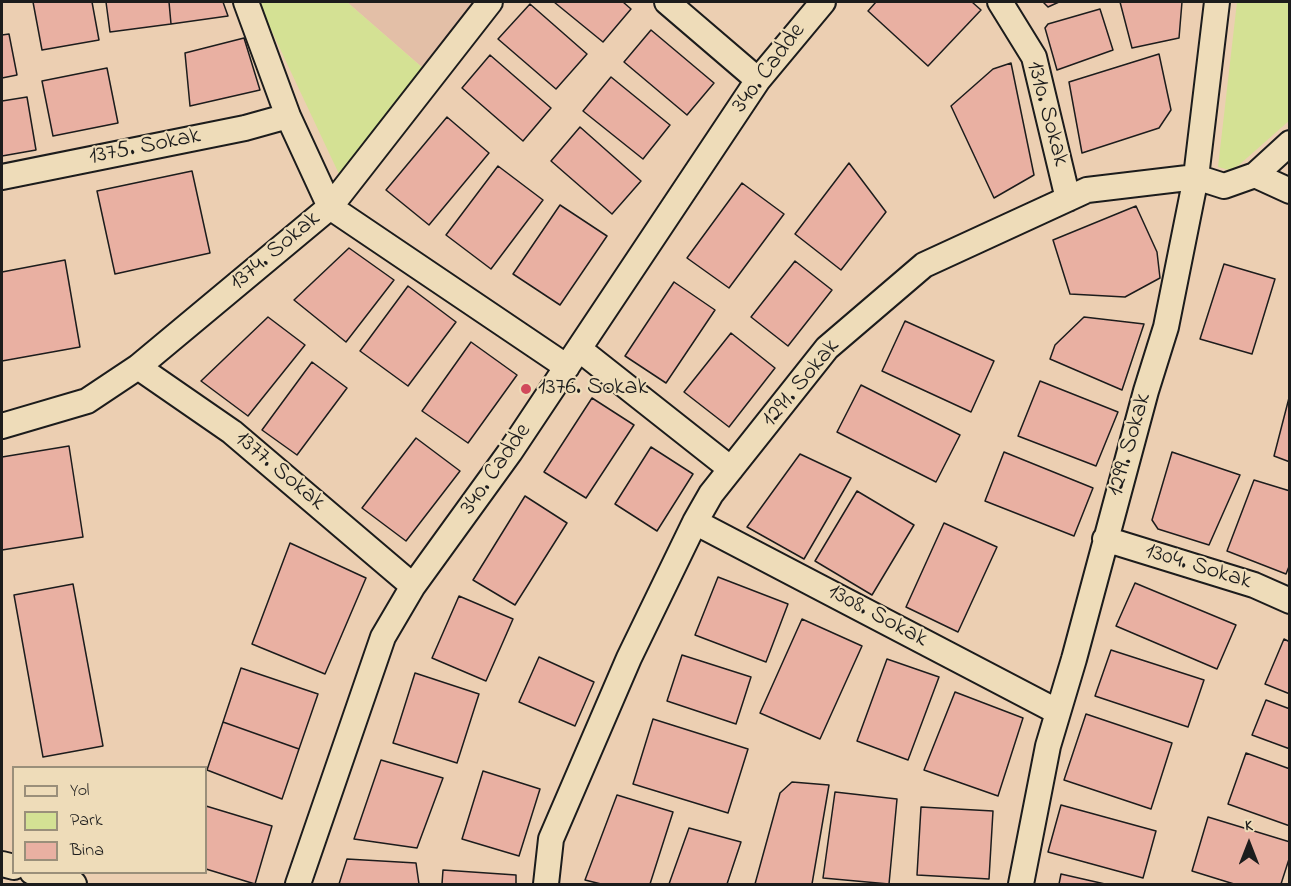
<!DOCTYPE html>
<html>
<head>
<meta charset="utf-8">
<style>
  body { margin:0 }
  #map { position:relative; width:1291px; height:886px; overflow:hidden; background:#eccfb2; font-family:"Indie Flower",sans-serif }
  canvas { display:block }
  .frame { position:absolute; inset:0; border:3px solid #1c1c1c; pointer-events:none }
  .legend { position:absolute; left:12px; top:766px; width:195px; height:108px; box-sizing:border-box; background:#eedcb9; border:2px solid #9a8f7a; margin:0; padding:8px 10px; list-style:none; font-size:18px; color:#1c1c1c }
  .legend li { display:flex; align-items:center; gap:12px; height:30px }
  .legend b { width:30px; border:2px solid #9a8f7a }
  .north { position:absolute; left:1219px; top:814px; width:60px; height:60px; -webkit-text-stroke:4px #eedcb9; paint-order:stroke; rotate:0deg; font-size:16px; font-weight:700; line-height:24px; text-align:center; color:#1c1c1c }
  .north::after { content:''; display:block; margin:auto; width:21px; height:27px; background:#1c1c1c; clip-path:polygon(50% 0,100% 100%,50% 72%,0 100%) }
</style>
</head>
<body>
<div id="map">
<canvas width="1291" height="886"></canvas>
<div class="frame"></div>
<ul class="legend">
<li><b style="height:8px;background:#eedcb9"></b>Yol</li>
<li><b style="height:16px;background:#d4e194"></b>Park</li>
<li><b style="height:16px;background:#e9b0a2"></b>Bina</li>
</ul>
<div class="north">K</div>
</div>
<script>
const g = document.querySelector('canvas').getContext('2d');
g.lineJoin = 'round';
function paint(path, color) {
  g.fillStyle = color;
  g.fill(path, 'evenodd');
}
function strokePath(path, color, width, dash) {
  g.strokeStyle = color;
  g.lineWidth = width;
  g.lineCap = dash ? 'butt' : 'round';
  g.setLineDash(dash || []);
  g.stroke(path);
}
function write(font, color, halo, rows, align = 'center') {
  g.font = font + ' "Indie Flower",sans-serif';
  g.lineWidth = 4.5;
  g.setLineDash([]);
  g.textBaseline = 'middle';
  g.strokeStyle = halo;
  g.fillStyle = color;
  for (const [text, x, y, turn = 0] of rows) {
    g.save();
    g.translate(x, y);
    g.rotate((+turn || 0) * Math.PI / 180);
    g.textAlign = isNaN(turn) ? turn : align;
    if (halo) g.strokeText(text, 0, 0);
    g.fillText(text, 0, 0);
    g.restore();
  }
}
const built = new Path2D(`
  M 347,2 L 478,2 L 424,69 Z`);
const green = new Path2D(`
  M 258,2 L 347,2 L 424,69 L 339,174 Z
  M 1237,2 L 1289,2 L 1290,120 L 1239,165 L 1229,170 L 1218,167 Z`);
const building = new Path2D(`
  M 33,2 L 92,2 L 99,40 L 42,50 Z
  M 106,2 L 169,2 L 171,24 L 110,32 Z
  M 169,2 L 223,2 L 228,16 L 171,24 Z
  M 554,2 L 623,2 L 631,9 L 603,42 Z
  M 876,2 L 972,2 L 981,10 L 928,66 L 868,11 Z
  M 1043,2 L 1059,2 L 1048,7 Z
  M 1120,2 L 1182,2 L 1179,38 L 1132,48 Z
  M 530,4 L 587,54 L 556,89 L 498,39 Z
  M 1100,9 L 1113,50 L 1057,70 L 1045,28 L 1048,24 Z
  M 651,30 L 714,83 L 687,115 L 624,62 Z
  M 9,34 L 17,75 L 2,78 L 2,35 Z
  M 244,38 L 260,90 L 190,106 L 185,53 Z
  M 1159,54 L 1171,110 L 1159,128 L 1082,153 L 1069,82 Z
  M 490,55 L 551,108 L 523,141 L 462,88 Z
  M 1011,63 L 1034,175 L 994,198 L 951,106 L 993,69 Z
  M 107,68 L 118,123 L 53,136 L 42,81 Z
  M 611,77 L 670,125 L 643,159 L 583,111 Z
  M 27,97 L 36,150 L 2,156 L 2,101 Z
  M 447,117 L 489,153 L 429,225 L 386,190 Z
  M 580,127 L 641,181 L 612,214 L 551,161 Z
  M 849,163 L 886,212 L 841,270 L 795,234 Z
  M 498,166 L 543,200 L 491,269 L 446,235 Z
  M 192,171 L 210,253 L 115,274 L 97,191 Z
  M 742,183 L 784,214 L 729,288 L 687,258 Z
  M 560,205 L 607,236 L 560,305 L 513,274 Z
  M 1136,206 L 1157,252 L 1160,278 L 1125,297 L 1070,294 L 1053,240 Z
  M 349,248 L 394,280 L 346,342 L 294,300 Z
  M 65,260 L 80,347 L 2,361 L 2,272 Z
  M 795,261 L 832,290 L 788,346 L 751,317 Z
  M 1224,264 L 1275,279 L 1252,354 L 1200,339 Z
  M 674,282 L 715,310 L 666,383 L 625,356 Z
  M 408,286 L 456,322 L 408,386 L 360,351 Z
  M 268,317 L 305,345 L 248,416 L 201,381 Z
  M 1084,317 L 1144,324 L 1122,390 L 1050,359 L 1055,345 Z
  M 905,321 L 994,361 L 971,412 L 882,371 Z
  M 731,333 L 775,368 L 729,427 L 684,392 Z
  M 471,342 L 517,375 L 468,443 L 422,411 Z
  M 312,362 L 347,388 L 297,455 L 262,430 Z
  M 1040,381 L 1118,412 L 1096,466 L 1018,436 Z
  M 861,385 L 960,435 L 936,482 L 837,432 Z
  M 1290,394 L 1290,462 L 1274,456 Z
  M 592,398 L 634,425 L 586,498 L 544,472 Z
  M 416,438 L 460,471 L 406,541 L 362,508 Z
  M 69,446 L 83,537 L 2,550 L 2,457 Z
  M 651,447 L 693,474 L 657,531 L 615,504 Z
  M 1004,452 L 1093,488 L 1074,536 L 985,501 Z
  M 1172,452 L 1240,475 L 1209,545 L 1158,529 L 1152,520 Z
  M 800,454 L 851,478 L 804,559 L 747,527 Z
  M 1254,480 L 1290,491 L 1290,564 L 1286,574 L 1227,551 Z
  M 857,491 L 914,525 L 872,595 L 815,561 Z
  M 525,496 L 567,523 L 515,605 L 473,580 Z
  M 944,523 L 997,547 L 958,632 L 906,607 Z
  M 290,543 L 366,578 L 325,674 L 252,644 Z
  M 718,577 L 788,604 L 766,662 L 695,635 Z
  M 1135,583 L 1236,625 L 1217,669 L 1116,626 Z
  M 73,584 L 103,746 L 43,757 L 14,595 Z
  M 459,596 L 513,619 L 486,681 L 432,658 Z
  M 802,619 L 862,646 L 820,739 L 760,713 Z
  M 1284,639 L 1290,642 L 1290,694 L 1265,684 Z
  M 1111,650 L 1204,680 L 1188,727 L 1095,696 Z
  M 682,655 L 751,677 L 736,724 L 667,701 Z
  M 539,657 L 594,682 L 575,726 L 519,702 Z
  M 887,659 L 939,677 L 908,760 L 857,741 Z
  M 241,668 L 318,694 L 299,749 L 223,722 Z
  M 415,673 L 479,694 L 457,763 L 393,743 Z
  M 955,692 L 1023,718 L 998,796 L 924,770 Z
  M 1266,700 L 1290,709 L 1290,749 L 1252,735 Z
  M 1086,714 L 1172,743 L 1151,809 L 1064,780 Z
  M 653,719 L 748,749 L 728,813 L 633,784 Z
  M 223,722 L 299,749 L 282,799 L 207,770 Z
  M 1246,753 L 1290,769 L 1290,826 L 1228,804 Z
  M 381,760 L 443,778 L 417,848 L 354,839 Z
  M 483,771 L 540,789 L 519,856 L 462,839 Z
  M 792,782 L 829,785 L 812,884 L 755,884 L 780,793 Z
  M 835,792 L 897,799 L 889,884 L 823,878 Z
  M 617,795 L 673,812 L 650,884 L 601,884 L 585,880 Z
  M 1061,805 L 1156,831 L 1143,878 L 1048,852 Z
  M 206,806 L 272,826 L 255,884 L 206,869 Z
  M 921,807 L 993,811 L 989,879 L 917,875 Z
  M 1208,817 L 1290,842 L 1290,856 L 1281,884 L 1234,884 L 1192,871 Z
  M 689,828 L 741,842 L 727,884 L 669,884 Z
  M 347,859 L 416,863 L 419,884 L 339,884 Z
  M 443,870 L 516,875 L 516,884 L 442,884 Z
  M 1061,874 L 1105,884 L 1059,884 Z`);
const minor = new Path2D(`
  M 246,2 L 288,116 L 330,207 L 567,367
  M 667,2 L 758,80
  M 1000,2 L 1034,57 L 1068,199
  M 1255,175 L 1290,191
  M 2,177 L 245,128 L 288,116
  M 579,349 L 731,469
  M 138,367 L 232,432 L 413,586
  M 2,426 L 87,401 L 138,367 L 330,207 L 490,2
  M 695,522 L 1058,712
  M 1105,539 L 1254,585 L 1290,601
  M 2,864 L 14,867
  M 32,872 L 74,884
  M 298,884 L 383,637 L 413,586 L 510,452 L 758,80 L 823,2
  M 546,884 L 551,839 L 629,658 L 695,522 L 711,494 L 827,348 L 924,265 L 1087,190 L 1196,177 L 1224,186 L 1255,175 L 1290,143
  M 1021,884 L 1048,746 L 1074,659 L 1146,391 L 1166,327 L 1196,177 L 1217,2`);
const markers = [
  [526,389,6,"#d1495b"]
];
const streetNames = [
  ["340. Cadde",770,69,-53],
  ["1310. Sokak",1046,114,75],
  ["1375. Sokak",145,148,-11],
  ["1374. Sokak",276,252,-40],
  ["1291. Sokak",802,384,-50],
  ["1299. Sokak",1131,445,-74],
  ["340. Cadde",497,470,-55],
  ["1377. Sokak",279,472,40],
  ["1304. Sokak",1198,568,17],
  ["1308. Sokak",877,617,28]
];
const poiNames = [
  ["1376. Sokak",538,389]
];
paint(built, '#e3bfa7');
paint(green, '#d4e194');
paint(building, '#e9b0a2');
strokePath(building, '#1c1c1c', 1.5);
strokePath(minor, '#1c1c1c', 28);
strokePath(minor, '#eedcb9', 24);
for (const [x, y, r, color] of markers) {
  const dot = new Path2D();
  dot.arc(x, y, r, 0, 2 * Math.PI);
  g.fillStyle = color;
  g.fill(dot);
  strokePath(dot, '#eedcb9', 2);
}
write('24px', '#1c1c1c', '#eedcb9', streetNames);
write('24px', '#1c1c1c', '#eedcb9', poiNames, 'left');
</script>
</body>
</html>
